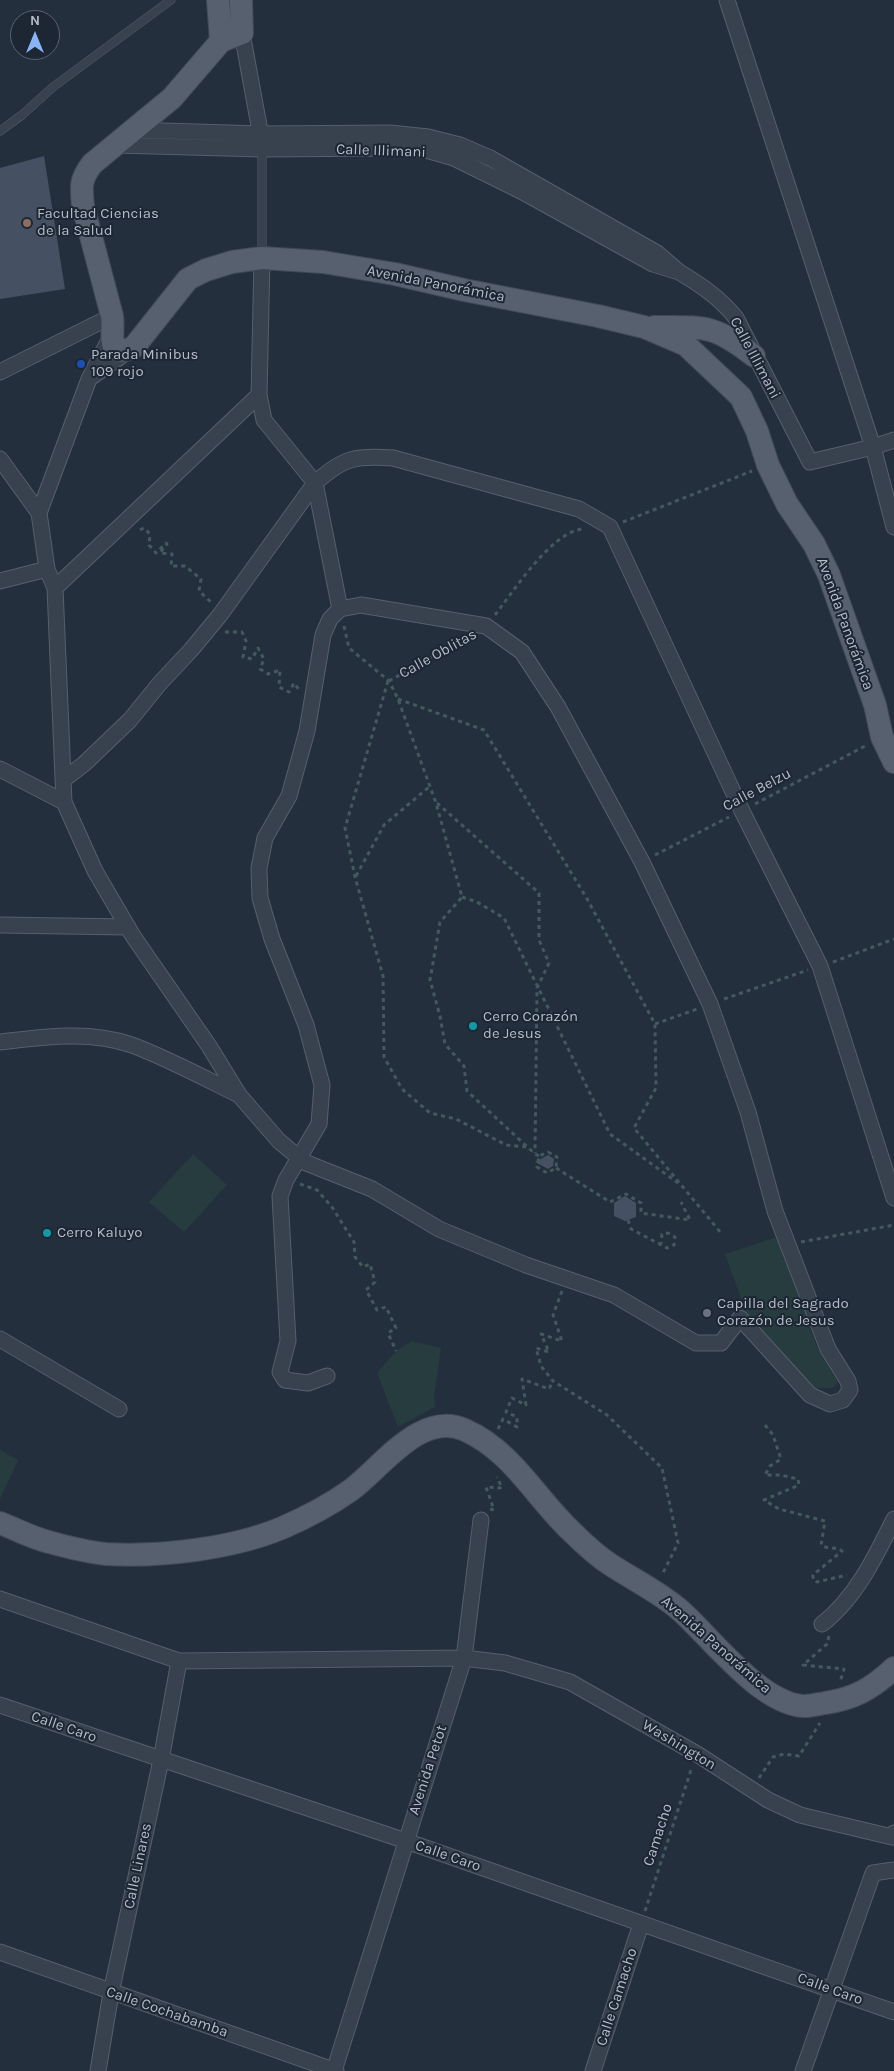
<!DOCTYPE html>
<html>
<head>
<meta charset="utf-8">
<style>
  body { margin:0 }
  #map { position:relative; width:894px; height:2071px; overflow:hidden; background:#242f3e; font-family:Karla,sans-serif }
  canvas { display:block }
  .north { position:absolute; left:10px; top:10px; width:50px; height:50px; box-sizing:border-box; background:#1d2633; border:1px solid #59626f; border-radius:50%; rotate:0deg; font-size:14px; font-weight:700; line-height:20px; text-align:center; color:#b4bcc9 }
  .north::after { content:''; display:block; margin:auto; width:18px; height:22px; background:#8ab4f8; clip-path:polygon(50% 0,100% 100%,50% 72%,0 100%) }
</style>
</head>
<body>
<div id="map">
<canvas width="894" height="2071"></canvas>
<div class="north">N</div>
</div>
<script>
const g = document.querySelector('canvas').getContext('2d');
g.lineJoin = 'round';
function paint(path, color) {
  g.fillStyle = color;
  g.fill(path, 'evenodd');
}
function strokePath(path, color, width, dash) {
  g.strokeStyle = color;
  g.lineWidth = width;
  g.lineCap = dash ? 'butt' : 'round';
  g.setLineDash(dash || []);
  g.stroke(path);
}
function write(font, color, halo, rows, align = 'center') {
  g.font = font + ' Karla,sans-serif';
  g.lineWidth = 4;
  g.setLineDash([]);
  g.textBaseline = 'middle';
  g.strokeStyle = halo;
  g.fillStyle = color;
  for (const [text, x, y, turn = 0] of rows) {
    g.save();
    g.translate(x, y);
    g.rotate((+turn || 0) * Math.PI / 180);
    g.textAlign = isNaN(turn) ? turn : align;
    if (halo) g.strokeText(text, 0, 0);
    g.fillText(text, 0, 0);
    g.restore();
  }
}
const green = new Path2D(`
  M 193,1154 L 227,1185 L 184,1232 L 149,1202 Z
  M 777,1237 L 817,1347 L 838,1383 L 832,1388 L 814,1388 L 763,1337 L 746,1313 L 725,1254 Z
  M 412,1341 L 441,1348 L 434,1397 L 435,1407 L 398,1427 L 377,1373 L 396,1351 Z
  M 0,1450 L 18,1460 L 0,1499 Z`);
const building = new Path2D(`
  M 44,156 L 65,289 L 0,299 L 0,168 Z
  M 548,1155 L 554,1159 L 553,1166 L 548,1169 L 535,1162 Z
  M 625,1196 L 636,1203 L 636,1217 L 625,1221 L 614,1216 L 614,1203 Z`);
const path = new Path2D(`
  M 623,522 L 752,471
  M 140,530 L 144,528 L 150,534 L 149,545 L 156,553 L 166,543 L 167,544 L 160,553 L 172,554 L 171,566 L 185,566 L 201,579 L 199,591 L 212,603
  M 495,615 C 513,592 552,531 583,529
  M 344,626 L 349,648 L 389,681 L 398,699 L 436,803 L 462,897 L 440,922 L 430,980 L 440,1016 L 445,1044 L 464,1066 L 467,1091 L 535,1154 L 539,1156
  M 225,632 L 242,632 L 246,641 L 243,657 L 252,659 L 258,648 L 264,659 L 260,669 L 268,674 L 280,670 L 279,687 L 289,692 L 294,683 L 300,691
  M 388,681 L 345,828 L 355,877 L 383,976 L 384,1057 L 402,1089 L 430,1113 L 456,1119 L 506,1145 L 526,1147
  M 389,681 L 467,637
  M 398,699 L 484,730 L 586,897 L 655,1024 L 656,1088 L 634,1128 L 721,1233
  M 437,803 L 539,893 L 539,940 L 549,963 L 537,988 L 535,1153
  M 755,804 L 867,745
  M 655,855 L 729,817
  M 356,876 L 384,825 L 429,787
  M 462,897 L 477,902 L 504,918 L 610,1134 L 678,1183
  M 833,962 L 894,939
  M 724,999 L 808,970
  M 655,1024 L 697,1009
  M 548,1152 L 557,1157 L 556,1168 L 547,1173 L 537,1167 L 539,1156 Z
  M 556,1168 L 610,1202 L 626,1194 L 641,1203 L 641,1213 L 690,1220 L 681,1202
  M 300,1184 L 317,1190 L 332,1207 L 354,1242 L 355,1257 L 363,1267 L 370,1264 L 375,1282 L 366,1290 L 377,1310 L 386,1307 L 396,1328 L 388,1333 L 396,1351
  M 628,1220 L 631,1229 L 667,1248 L 674,1245 L 675,1237 L 668,1233 L 662,1234 L 661,1244
  M 801,1242 L 894,1225
  M 562,1291 L 553,1315 L 562,1341 L 541,1334 L 549,1352 L 536,1348 L 541,1366 L 553,1381 L 607,1415 L 662,1468 L 678,1543 L 662,1575
  M 765,1425 L 773,1435 L 781,1459 L 770,1466 L 765,1475 L 781,1475 L 798,1479 L 799,1485 L 764,1500 L 779,1509 L 825,1521 L 821,1545 C 828,1550 835,1546 842,1551 L 813,1575 L 813,1580 L 817,1582 L 847,1575
  M 498,1429 L 503,1419 L 517,1427 L 517,1417 L 506,1412 L 512,1398 L 526,1405 L 522,1379 L 549,1389 L 553,1381
  M 490,1509 L 494,1510 L 486,1487 L 502,1488 L 497,1477
  M 829,1636 L 827,1644 L 803,1665 L 844,1669 L 840,1682
  M 759,1778 L 773,1757 L 784,1754 L 799,1756 L 820,1723
  M 645,1911 L 692,1767`);
const service = new Path2D(`
  M 0,131 L 22,115 L 53,87 L 171,0
  M 262,149 L 262,257`);
const minor = new Path2D(`
  M 727,0 L 873,447 L 894,527
  M 242,33 L 262,142
  M 115,145 L 262,149 L 391,148 L 426,150 L 454,158 L 521,191 L 653,264 L 679,272 L 657,253 L 490,158 L 460,145 L 428,137 L 390,133 L 261,134 L 131,130
  M 262,258 L 259,395 L 264,420 L 315,483 L 340,609
  M 679,272 C 701,285 720,298 736,318 L 810,462 L 873,447 L 894,440
  M 111,336 L 89,379 L 39,513 L 47,569 L 55,588 L 64,802 L 95,871 L 133,936 L 209,1046 L 239,1095 L 279,1141 L 304,1162 L 372,1189 L 439,1229 L 526,1265 L 614,1295 L 696,1343 L 721,1343 L 740,1318 L 810,1395 L 830,1404 L 843,1400 L 850,1390 L 848,1381 L 828,1349 L 775,1211 L 748,1112 L 710,1004 L 642,862 L 558,707 L 522,652 L 486,626 L 361,605 L 340,609 L 330,619 L 323,635 L 307,731 L 289,796 L 265,838 L 259,868 L 260,898 L 272,939 L 306,1025 L 322,1085 L 319,1124 L 286,1180 L 280,1196 L 288,1341 L 280,1372 L 285,1380 L 308,1383 L 327,1376
  M 0,372 L 112,316
  M 90,378 L 131,349
  M 0,459 L 39,513
  M 0,581 L 47,569
  M 55,588 L 259,395
  M 0,769 L 64,802
  M 63,780 L 84,764 L 130,720 L 160,683 L 191,650 L 220,615 L 315,483 C 343,458 355,455 393,458 L 579,509 L 610,527 L 742,811 L 820,966 L 894,1198
  M 0,925 L 128,927
  M 0,1042 C 43,1037 90,1030 132,1045 C 169,1059 204,1078 239,1095
  M 0,1339 L 119,1409
  M 0,1599 L 179,1661 L 464,1658 L 505,1663 L 570,1682 L 697,1754 L 768,1800 L 800,1815 L 892,1837 L 894,1833
  M 822,1624 C 855,1599 876,1556 894,1519
  M 0,1705 L 406,1841 L 894,2012
  M 0,1952 L 336,2071
  M 98,2071 L 111,1993 L 161,1760 L 179,1661
  M 334,2071 L 464,1658 L 481,1520
  M 593,2071 L 641,1924
  M 803,2071 L 873,1873 L 894,1870`);
const primary = new Path2D(`
  M 218,0 L 221,41
  M 241,0 L 242,33 L 221,41 L 172,98 L 92,164 C 80,180 81,186 83,206 L 112,316 C 115,331 104,361 134,347 L 188,279 L 206,270 L 232,262 L 262,258 L 323,262 L 395,274 L 464,290 L 598,316 L 644,327 L 686,345 L 741,397 L 757,431 L 768,465 L 787,504 L 814,544 L 829,575 L 875,705 L 882,737 L 894,762
  M 654,327 C 704,327 714,324 754,356
  M 0,1523 C 16,1529 32,1538 49,1542 C 67,1547 87,1552 106,1554 C 161,1557 231,1549 282,1528 C 305,1518 330,1505 351,1490 C 382,1467 421,1410 465,1430 C 512,1451 535,1497 571,1531 C 583,1543 597,1556 611,1565 C 634,1580 661,1593 681,1611 C 712,1639 761,1704 804,1706 C 811,1706 819,1704 825,1703 C 854,1699 873,1688 894,1668`);
const markers = [
  [27,223,5,"#8d6e63"],
  [81,364,5,"#1a4fb4"],
  [473,1026,5,"#0f9aa8"],
  [47,1233,5,"#0f9aa8"],
  [707,1313,5,"#6b7280"]
];
const streetNames = [
  ["Calle Illimani",381,151,2],
  ["Avenida Panorámica",436,284,11],
  ["Calle Illimani",755,358,62],
  ["Avenida Panorámica",845,624,70],
  ["Calle Oblitas",438,654,-29],
  ["Calle Belzu",757,790,-28],
  ["Avenida Panorámica",716,1645,41],
  ["Calle Caro",64,1727,19],
  ["Washington",679,1745,31],
  ["Avenida Petot",428,1770,-72],
  ["Camacho",658,1835,-72],
  ["Calle Caro",448,1856,19],
  ["Calle Linares",138,1866,-78],
  ["Calle Caro",830,1989,20],
  ["Calle Camacho",617,1997,-72],
  ["Calle Cochabamba",167,2012,19]
];
const poiNames = [
  ["Facultad Ciencias",37,214],
  ["de la Salud",37,231],
  ["Parada Minibus",91,355],
  ["109 rojo",91,372],
  ["Cerro Corazón",483,1017],
  ["de Jesus",483,1034],
  ["Cerro Kaluyo",57,1233],
  ["Capilla del Sagrado",717,1304],
  ["Corazón de Jesus",717,1321]
];
paint(green, '#263c3f');
paint(building, '#455162');
strokePath(service, '#565f6c', 9);
strokePath(minor, '#565f6c', 17);
strokePath(primary, '#414a57', 24);
strokePath(path, '#44595c', 3, [4, 4]);
strokePath(service, '#38414e', 8);
strokePath(minor, '#38414e', 15);
strokePath(primary, '#56606e', 22);
for (const [x, y, r, color] of markers) {
  const dot = new Path2D();
  dot.arc(x, y, r, 0, 2 * Math.PI);
  g.fillStyle = color;
  g.fill(dot);
  strokePath(dot, '#1d2633', 2);
}
write('15px', '#b4bcc9', '#1d2633', streetNames);
write('15px', '#b4bcc9', '#1d2633', poiNames, 'left');
</script>
</body>
</html>
